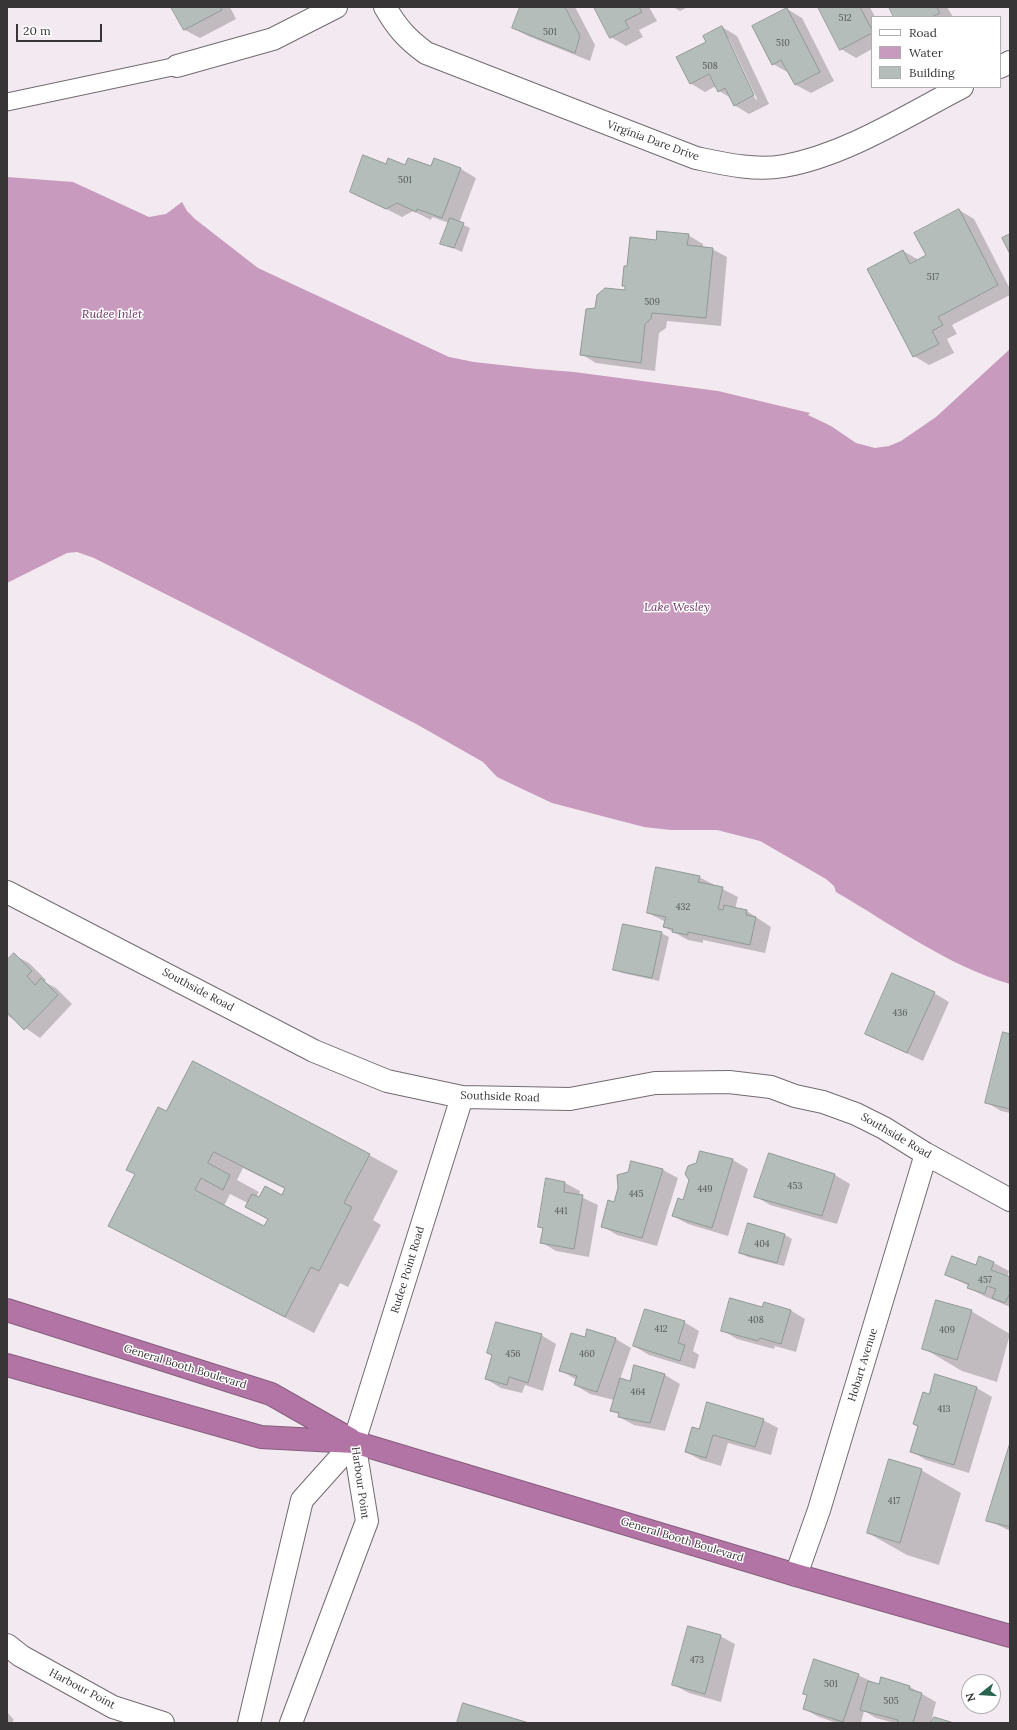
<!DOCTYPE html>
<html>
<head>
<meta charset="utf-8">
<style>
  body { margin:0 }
  #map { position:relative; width:1017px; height:1730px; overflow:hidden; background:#f2eaf0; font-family:Lora,serif }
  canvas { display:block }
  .frame { position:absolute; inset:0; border:8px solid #383537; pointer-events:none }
  .legend { position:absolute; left:871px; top:16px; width:130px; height:72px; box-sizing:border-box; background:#fff; border:1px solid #afaeaf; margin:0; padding:5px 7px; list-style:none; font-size:12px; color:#383537 }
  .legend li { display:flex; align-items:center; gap:8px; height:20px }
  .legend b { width:20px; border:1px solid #afaeaf }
  .north { position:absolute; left:961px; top:1674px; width:40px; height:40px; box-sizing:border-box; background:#fff; border:1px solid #afaeaf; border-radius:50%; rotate:253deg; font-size:11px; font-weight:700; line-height:16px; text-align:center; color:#383537 }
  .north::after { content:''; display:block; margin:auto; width:14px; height:18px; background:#29644f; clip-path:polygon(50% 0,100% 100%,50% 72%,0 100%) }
  .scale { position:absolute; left:16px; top:24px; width:86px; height:18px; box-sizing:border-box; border:2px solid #383537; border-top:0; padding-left:5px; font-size:12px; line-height:14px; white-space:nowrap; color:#383537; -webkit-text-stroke:3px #fff; paint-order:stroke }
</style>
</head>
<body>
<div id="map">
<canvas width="1017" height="1730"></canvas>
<div class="frame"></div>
<ul class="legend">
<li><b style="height:5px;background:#fff"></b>Road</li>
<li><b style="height:11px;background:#c89abd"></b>Water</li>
<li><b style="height:11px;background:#b4bdb9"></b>Building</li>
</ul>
<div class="north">N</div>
<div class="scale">20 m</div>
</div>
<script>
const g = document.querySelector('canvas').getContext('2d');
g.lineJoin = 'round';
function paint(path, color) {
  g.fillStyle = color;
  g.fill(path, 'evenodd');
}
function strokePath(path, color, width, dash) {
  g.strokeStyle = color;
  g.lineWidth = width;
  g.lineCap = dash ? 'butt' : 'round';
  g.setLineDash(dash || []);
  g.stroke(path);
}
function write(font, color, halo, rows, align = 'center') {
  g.font = font + ' Lora,serif';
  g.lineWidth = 3;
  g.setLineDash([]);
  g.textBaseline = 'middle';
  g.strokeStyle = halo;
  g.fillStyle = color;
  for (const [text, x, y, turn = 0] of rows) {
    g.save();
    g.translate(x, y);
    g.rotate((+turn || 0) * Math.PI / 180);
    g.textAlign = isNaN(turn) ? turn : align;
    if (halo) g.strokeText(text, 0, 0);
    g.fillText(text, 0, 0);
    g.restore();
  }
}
const water = new Path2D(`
  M 7,177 L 73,182 L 149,217 L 166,214 L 182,202 L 187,211 L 195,219 L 258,268 L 449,357 L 474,362 L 537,369 L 574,372 L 718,391 L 810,413 L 808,415 L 831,426 L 856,443 L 875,448 L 889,446 L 901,441 L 936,417 L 1010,349 L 1010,984 C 946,965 893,925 836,892 L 834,886 L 826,879 L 760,841 L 717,830 L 671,830 L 644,827 L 552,803 L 497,777 L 483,762 L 418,725 L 229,626 L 94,558 L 77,552 L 67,553 L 7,583 Z`);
const shadow = new Path2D(`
  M 172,7 L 230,7 L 236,19 L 200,38 L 185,30 Z
  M 521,7 L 575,7 L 595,45 L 590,61 L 528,36 L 513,28 Z
  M 595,7 L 649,7 L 657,21 L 639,30 L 643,37 L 626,46 L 611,37 Z
  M 673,7 L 688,7 L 680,11 Z
  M 819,7 L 870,7 L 875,17 L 872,17 L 872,49 L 856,58 L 841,49 Z
  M 890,7 L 947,7 L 953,17 L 895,17 Z
  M 787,9 L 802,18 L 834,81 L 811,93 L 796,85 L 789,73 L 773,64 Z
  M 722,27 L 737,36 L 769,104 L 749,114 L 734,105 L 731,98 L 719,91 L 716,86 L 705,92 L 690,83 L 708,43 ZM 727,39 L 729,39 L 757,99 L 756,100 Z
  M 435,159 L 461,169 L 476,178 L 459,223 L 470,228 L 462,252 L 442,243 L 449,223 L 432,217 L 431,220 L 413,211 L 402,217 L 351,191 L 387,165 L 431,167 Z
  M 959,210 L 974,219 L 1010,289 L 1010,295 L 952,325 L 957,334 L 947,339 L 954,353 L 929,365 L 914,356 L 903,251 L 919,260 L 928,256 Z
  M 688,235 L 703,244 L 703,248 L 712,249 L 727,257 L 721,326 L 667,321 L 666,328 L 659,333 L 655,371 L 596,363 L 581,354 L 596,309 L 626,291 L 626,287 L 623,285 L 628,267 L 657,241 Z
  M 699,877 L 738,897 L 735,909 L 747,911 L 771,927 L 765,953 L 703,940 L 703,943 L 688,940 L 664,927 L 666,922 L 648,913 Z
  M 661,933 L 669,937 L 659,981 L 622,973 L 614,969 Z
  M 14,955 L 29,963 L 46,980 L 45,982 L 56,988 L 72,1004 L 40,1038 L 7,1015 L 7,962 Z
  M 934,993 L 949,1002 L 923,1061 L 866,1034 Z
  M 1010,1035 L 1010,1113 L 1001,1111 L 986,1102 Z
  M 167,1113 L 369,1155 L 398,1171 L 373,1220 L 381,1225 L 348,1287 L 340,1283 L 314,1333 L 110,1225 ZM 243,1168 L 285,1189 L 282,1196 L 256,1197 L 259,1192 L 237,1180 ZM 230,1194 L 248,1203 L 246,1207 L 269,1220 L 265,1227 L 224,1206 Z
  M 701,1152 L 733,1160 L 748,1169 L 728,1236 L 688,1224 L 673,1216 L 683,1201 Z
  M 769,1154 L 835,1175 L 850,1184 L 837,1224 L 770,1205 L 755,1196 Z
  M 632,1162 L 663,1170 L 678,1178 L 657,1246 L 617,1235 L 602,1226 L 615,1203 Z
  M 547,1179 L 565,1183 L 580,1191 L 579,1196 L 598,1205 L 589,1257 L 556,1251 L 541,1242 L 544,1229 L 539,1227 Z
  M 749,1224 L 785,1235 L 792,1239 L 784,1266 L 748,1257 L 740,1253 Z
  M 979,1258 L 994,1263 L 1009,1271 L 1007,1277 L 1010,1278 L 1010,1307 L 984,1296 L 969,1288 L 969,1286 L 947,1275 L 976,1266 Z
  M 763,1308 L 790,1310 L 805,1319 L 796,1352 L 775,1346 L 774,1349 L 737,1339 L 722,1330 Z
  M 971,1311 L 1010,1334 L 997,1382 L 962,1371 L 923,1348 Z
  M 684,1322 L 699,1331 L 693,1351 L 699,1355 L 695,1369 L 649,1355 L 634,1346 Z
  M 588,1330 L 616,1339 L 631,1348 L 620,1379 L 631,1382 L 635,1367 L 665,1375 L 680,1384 L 665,1431 L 634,1425 L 619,1417 L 620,1415 L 611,1410 L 614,1400 L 590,1394 L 575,1385 L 577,1380 L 561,1371 L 585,1338 Z
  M 541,1335 L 556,1344 L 543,1391 L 525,1385 L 522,1393 L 501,1388 L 486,1379 L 493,1356 L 488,1353 Z
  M 977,1388 L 992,1397 L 969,1473 L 926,1460 L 911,1451 L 930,1395 Z
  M 763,1420 L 778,1428 L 771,1455 L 728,1443 L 721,1466 L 701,1460 L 686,1452 L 699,1430 Z
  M 1010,1446 L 1010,1531 L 988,1520 Z
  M 921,1470 L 961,1493 L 939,1565 L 907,1555 L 868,1533 Z
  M 720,1636 L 735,1644 L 721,1702 L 689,1693 L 674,1685 Z
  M 858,1675 L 879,1685 L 881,1679 L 910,1687 L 936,1702 L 931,1722 L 951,1723 L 895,1723 L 876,1718 L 864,1711 L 861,1723 L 837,1723 L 819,1717 L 804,1709 L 808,1696 L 805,1694 Z
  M 7,1712 L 14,1720 L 11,1723 L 7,1723 Z`);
const building = new Path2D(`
  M 171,7 L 220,7 L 222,10 L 184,30 Z
  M 520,7 L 565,7 L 580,36 L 575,53 L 512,28 Z
  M 594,7 L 639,7 L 642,12 L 625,21 L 629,28 L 610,38 Z
  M 818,7 L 860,7 L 872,30 L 872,33 L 840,50 Z
  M 889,7 L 937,7 L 940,13 L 932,17 L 894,17 Z
  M 787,8 L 820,72 L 795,85 L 781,60 L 772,65 L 752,26 Z
  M 722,26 L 754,95 L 734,106 L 725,88 L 718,92 L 709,74 L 690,84 L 676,57 L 706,42 L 703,36 Z
  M 363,155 L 386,164 L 388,158 L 405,165 L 408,158 L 431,166 L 434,158 L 461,168 L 442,218 L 417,209 L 416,212 L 397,203 L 386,209 L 350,192 Z
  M 959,209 L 998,285 L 938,317 L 943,325 L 932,331 L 939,344 L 913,357 L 867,269 L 903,250 L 910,264 L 926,255 L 914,233 Z
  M 450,218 L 464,223 L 454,248 L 440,244 Z
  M 657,231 L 689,234 L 687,245 L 713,248 L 706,318 L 652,313 L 651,319 L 645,324 L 641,363 L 580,355 L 586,309 L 595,308 L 597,295 L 605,288 L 625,290 L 625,286 L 622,286 L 624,266 L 627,266 L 630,237 L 656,240 Z
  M 1010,234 L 1010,254 L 1002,238 Z
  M 656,867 L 700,876 L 698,882 L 723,887 L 718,909 L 723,910 L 724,905 L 747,910 L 746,915 L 756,917 L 750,945 L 688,932 L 688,935 L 672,932 L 673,929 L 663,927 L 666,917 L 647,913 Z
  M 623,924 L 662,932 L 652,978 L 613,970 Z
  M 14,953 L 32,971 L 27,976 L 35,985 L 41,978 L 58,995 L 24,1030 L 7,1012 L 7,960 Z
  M 892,973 L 935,992 L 907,1053 L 865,1034 Z
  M 1003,1032 L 1010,1034 L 1010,1109 L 985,1103 Z
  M 193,1061 L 370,1154 L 344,1203 L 352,1207 L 319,1271 L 311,1267 L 285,1317 L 108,1226 L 135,1174 L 126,1170 L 158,1107 L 166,1111 ZM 214,1152 L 285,1188 L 282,1195 L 265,1186 L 259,1197 L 252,1194 L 245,1207 L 268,1219 L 264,1226 L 195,1190 L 201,1178 L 223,1190 L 230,1175 L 208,1163 Z
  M 700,1151 L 733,1159 L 712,1228 L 672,1216 L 678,1198 L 683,1200 L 689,1180 L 685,1174 L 688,1166 L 696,1163 Z
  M 769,1153 L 835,1174 L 822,1216 L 754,1197 Z
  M 631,1161 L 663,1169 L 642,1238 L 601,1227 L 608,1200 L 614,1202 L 618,1188 L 617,1175 L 628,1172 Z
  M 546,1178 L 565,1182 L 564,1192 L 583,1195 L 574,1249 L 540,1243 L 543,1228 L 538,1227 Z
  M 748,1223 L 785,1234 L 777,1263 L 739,1253 Z
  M 952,1256 L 976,1265 L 979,1256 L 994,1262 L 991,1270 L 1010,1277 L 1010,1293 L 1005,1303 L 992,1298 L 996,1289 L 987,1286 L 985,1294 L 967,1288 L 969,1284 L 945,1275 Z
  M 730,1298 L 762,1307 L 764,1302 L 791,1310 L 781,1344 L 760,1338 L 758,1341 L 721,1331 Z
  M 936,1300 L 972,1310 L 957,1360 L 922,1349 Z
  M 645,1309 L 685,1321 L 678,1343 L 685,1345 L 680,1361 L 633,1346 Z
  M 496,1322 L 542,1334 L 528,1383 L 509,1377 L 507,1385 L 485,1379 L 492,1355 L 487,1353 Z
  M 587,1329 L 616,1338 L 597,1392 L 574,1385 L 577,1376 L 559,1371 L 571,1333 L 585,1337 Z
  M 634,1365 L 665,1374 L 650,1423 L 618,1417 L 619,1413 L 610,1411 L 620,1378 L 630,1381 Z
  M 935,1374 L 977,1387 L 954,1465 L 910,1452 L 918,1426 L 913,1424 L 923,1392 L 929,1394 Z
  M 707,1402 L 764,1419 L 755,1447 L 713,1435 L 706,1458 L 685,1452 L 692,1427 L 699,1429 Z
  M 1010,1443 L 1010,1527 L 986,1521 Z
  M 889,1459 L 922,1469 L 900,1543 L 867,1533 Z
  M 688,1626 L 721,1635 L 705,1694 L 672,1685 Z
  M 814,1659 L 859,1674 L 843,1722 L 803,1709 L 807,1695 L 803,1694 Z
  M 881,1677 L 910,1686 L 909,1689 L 922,1693 L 913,1723 L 897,1723 L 898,1720 L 860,1710 L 868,1681 L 879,1684 Z
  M 463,1703 L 529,1723 L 457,1723 Z
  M 934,1717 L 954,1723 L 931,1723 Z`);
const lane = new Path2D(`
  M 7,102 L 177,66`);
const street = new Path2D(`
  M 385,7 C 397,28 407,39 426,53 L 696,158 C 725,164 754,171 784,166 C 846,155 906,116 962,87
  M 177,66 L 273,39 L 336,7
  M 1000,67 L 1010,62
  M 7,892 L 314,1051 L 387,1081 L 462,1097 L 570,1099 L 655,1083 L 729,1082 L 771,1087 L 795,1096 L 823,1102 L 856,1114 L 884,1128 L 926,1154 L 1010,1200
  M 796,1575 L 819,1510 L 926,1154
  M 7,1645 L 21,1656 L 113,1707 L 163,1723
  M 249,1723 L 302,1500 L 354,1442 L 462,1097
  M 291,1723 L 367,1521 L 354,1442`);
const highway = new Path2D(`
  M 7,1310 L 271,1394 L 350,1439
  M 7,1365 L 261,1437 L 354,1442 L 796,1575 L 1010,1636`);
const numberNames = [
  ["512",845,18],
  ["501",550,32],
  ["510",783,43],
  ["508",710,66],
  ["501",405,180],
  ["517",933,277],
  ["509",652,302],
  ["432",683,907],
  ["436",900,1013],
  ["453",795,1186],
  ["449",705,1189],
  ["445",636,1194],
  ["441",561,1211],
  ["404",762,1244],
  ["457",985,1280],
  ["408",756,1320],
  ["412",661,1329],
  ["409",947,1330],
  ["456",513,1354],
  ["460",587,1354],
  ["464",638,1392],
  ["413",944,1409],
  ["417",894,1501],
  ["473",697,1660],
  ["501",831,1684],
  ["505",891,1701]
];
const streetNames = [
  ["Virginia Dare Drive",653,141,20],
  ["Southside Road",198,990,28],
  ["Southside Road",500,1097,2],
  ["Southside Road",896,1136,30],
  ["Rudee Point Road",408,1270,-73],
  ["Hobart Avenue",863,1365,-73],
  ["General Booth Boulevard",185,1367,17],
  ["Harbour Point",360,1483,82],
  ["General Booth Boulevard",682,1540,17],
  ["Harbour Point",82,1689,28]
];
const waterNames = [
  ["Rudee Inlet",112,315],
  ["Lake Wesley",677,608]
];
paint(water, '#c89abd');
paint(shadow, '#0003');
paint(building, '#b4bdb9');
strokePath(building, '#909995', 1);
strokePath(lane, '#726b70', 19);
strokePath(street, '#726b70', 24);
strokePath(highway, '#875e7e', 24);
strokePath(lane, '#fff', 17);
strokePath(street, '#fff', 22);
strokePath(highway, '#b174a4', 22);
write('9px', '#575758', null, numberNames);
write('11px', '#383537', '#fff', streetNames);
write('italic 12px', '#6e3563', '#fff', waterNames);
</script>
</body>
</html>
